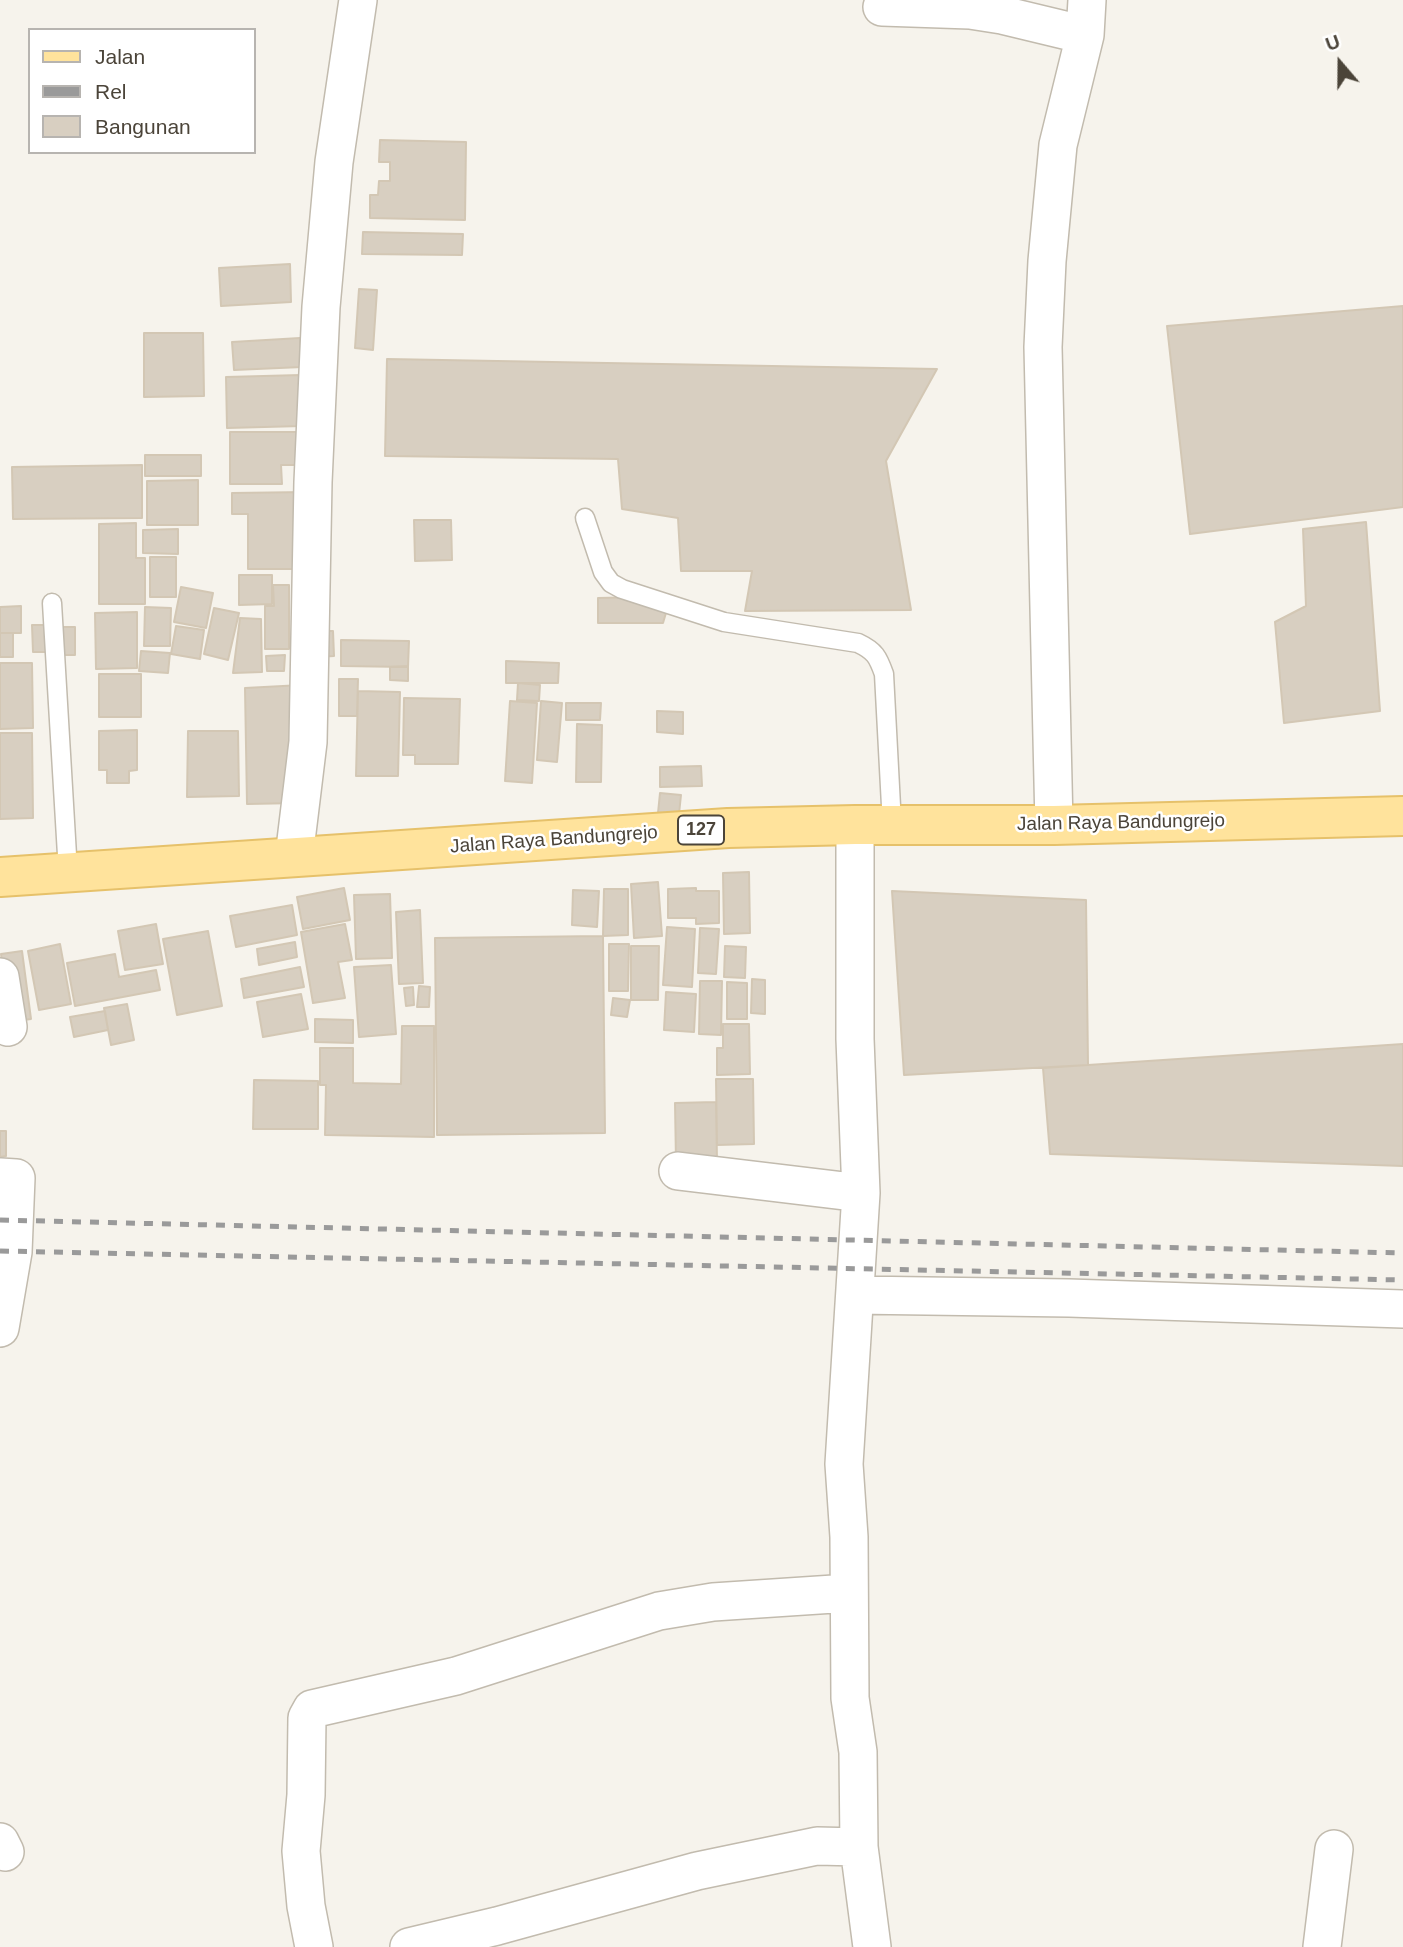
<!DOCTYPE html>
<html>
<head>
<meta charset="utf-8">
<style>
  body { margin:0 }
  #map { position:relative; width:1403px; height:1947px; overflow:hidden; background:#f6f3ec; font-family:Helvetica,sans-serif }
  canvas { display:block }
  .legend { position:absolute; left:28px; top:28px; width:228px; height:126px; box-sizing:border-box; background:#fff; border:2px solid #b7b4b0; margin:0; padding:9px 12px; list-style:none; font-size:21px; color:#4b4439 }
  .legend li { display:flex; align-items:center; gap:14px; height:35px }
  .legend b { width:35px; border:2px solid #b7b4b0 }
  .north { position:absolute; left:1305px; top:28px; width:70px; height:70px; -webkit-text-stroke:5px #fff; paint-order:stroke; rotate:340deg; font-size:19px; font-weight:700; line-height:28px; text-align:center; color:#4b4439 }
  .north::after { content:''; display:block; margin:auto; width:24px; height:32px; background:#4b4439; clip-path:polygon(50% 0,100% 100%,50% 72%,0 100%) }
</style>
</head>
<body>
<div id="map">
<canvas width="1403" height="1947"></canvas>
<ul class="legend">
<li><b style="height:9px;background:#ffe39c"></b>Jalan</li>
<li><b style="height:9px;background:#9a9a9a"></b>Rel</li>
<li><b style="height:19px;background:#d8cfc1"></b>Bangunan</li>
</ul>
<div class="north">U</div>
</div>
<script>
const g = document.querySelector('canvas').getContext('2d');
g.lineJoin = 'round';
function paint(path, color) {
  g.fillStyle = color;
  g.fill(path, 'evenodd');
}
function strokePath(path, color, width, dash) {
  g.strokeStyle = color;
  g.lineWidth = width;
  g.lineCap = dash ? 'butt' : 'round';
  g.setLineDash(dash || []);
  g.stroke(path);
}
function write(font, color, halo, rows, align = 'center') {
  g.font = font + ' Helvetica,sans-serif';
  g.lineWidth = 5;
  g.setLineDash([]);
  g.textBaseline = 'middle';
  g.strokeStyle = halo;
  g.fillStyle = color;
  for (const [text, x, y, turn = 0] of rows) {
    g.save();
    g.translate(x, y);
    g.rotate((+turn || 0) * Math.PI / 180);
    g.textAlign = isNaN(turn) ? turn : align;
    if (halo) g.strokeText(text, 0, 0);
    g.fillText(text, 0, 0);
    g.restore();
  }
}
const building = new Path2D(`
  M 380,140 L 466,142 L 465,220 L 370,218 L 370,195 L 378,195 L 379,181 L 390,181 L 390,162 L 379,162 Z
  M 363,232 L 463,234 L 462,255 L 362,254 Z
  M 290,264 L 291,302 L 221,306 L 219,268 Z
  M 359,289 L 377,290 L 373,350 L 355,348 Z
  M 1403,306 L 1403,507 L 1190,534 L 1167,326 Z
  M 144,333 L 203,333 L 204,396 L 144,397 Z
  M 300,338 L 302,367 L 234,370 L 232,342 Z
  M 387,359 L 937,369 L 886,461 L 911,610 L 745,611 L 752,571 L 681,571 L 678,518 L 622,509 L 618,459 L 385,456 Z
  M 301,375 L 302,426 L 227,428 L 226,377 Z
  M 230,432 L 300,432 L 300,465 L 281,465 L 282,484 L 230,484 Z
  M 145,455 L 201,455 L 201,476 L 145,476 Z
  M 142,465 L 142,518 L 13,519 L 12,467 Z
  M 198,480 L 198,525 L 147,525 L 147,481 Z
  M 308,492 L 308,569 L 248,569 L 248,514 L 232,514 L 232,493 Z
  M 414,520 L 451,520 L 452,560 L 415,561 Z
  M 1366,522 L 1380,711 L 1284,723 L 1275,622 L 1306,606 L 1303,529 Z
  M 136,523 L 136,558 L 145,558 L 145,604 L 99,604 L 99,524 Z
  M 178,529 L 178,554 L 143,553 L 143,530 Z
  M 150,557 L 176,557 L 176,597 L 150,597 Z
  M 239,575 L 272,575 L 272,604 L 239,605 Z
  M 273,585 L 289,585 L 289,649 L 265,649 L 265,606 L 274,606 Z
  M 181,587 L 213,593 L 206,628 L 174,622 Z
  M 643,597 L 668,606 L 663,623 L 598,623 L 598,598 Z
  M 21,606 L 21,633 L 0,633 L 0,607 Z
  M 145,607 L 171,608 L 170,646 L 144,646 Z
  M 214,608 L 239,613 L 228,660 L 204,654 Z
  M 137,612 L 137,668 L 96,669 L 95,613 Z
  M 240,618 L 261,619 L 262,672 L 233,673 Z
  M 32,625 L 48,625 L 48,652 L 33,652 Z
  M 176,626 L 204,630 L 200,659 L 171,654 Z
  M 58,627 L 75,627 L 75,655 L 59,655 Z
  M 317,631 L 333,631 L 334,656 L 317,657 Z
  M 0,633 L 13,633 L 13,657 L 0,657 Z
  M 341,640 L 409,641 L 408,667 L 341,666 Z
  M 141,651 L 170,653 L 168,673 L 139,671 Z
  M 285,655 L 284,671 L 267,671 L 266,656 Z
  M 506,661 L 559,663 L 558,683 L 506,683 Z
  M 0,663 L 32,663 L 33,728 L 0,729 Z
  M 390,667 L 408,666 L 408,681 L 390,680 Z
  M 99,674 L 141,674 L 141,717 L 99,717 Z
  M 339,679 L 358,679 L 357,716 L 339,716 Z
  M 518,683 L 540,685 L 539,701 L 517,700 Z
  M 302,685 L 298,803 L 247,804 L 245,688 Z
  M 358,691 L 400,692 L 398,776 L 356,776 Z
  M 404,698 L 460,699 L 458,764 L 415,764 L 415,755 L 403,755 Z
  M 510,701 L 537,703 L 532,783 L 505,781 Z
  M 541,701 L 562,703 L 557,762 L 537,760 Z
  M 566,703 L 601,703 L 600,720 L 566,720 Z
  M 657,711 L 683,712 L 683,734 L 657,732 Z
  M 577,724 L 602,725 L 601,782 L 576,782 Z
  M 137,730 L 137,770 L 129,771 L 129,783 L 107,783 L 107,770 L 99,770 L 99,731 Z
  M 188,731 L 238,731 L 239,796 L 187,797 Z
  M 0,733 L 32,733 L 33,818 L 0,819 Z
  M 701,766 L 702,786 L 660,787 L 660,767 Z
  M 660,793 L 681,795 L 679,814 L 658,813 Z
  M 749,872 L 750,933 L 724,934 L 723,873 Z
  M 658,882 L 662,936 L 634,938 L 631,884 Z
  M 344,888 L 350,920 L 303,929 L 297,897 Z
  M 696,888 L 696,891 L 719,891 L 719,923 L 696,924 L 696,918 L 668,918 L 668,889 Z
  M 604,889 L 628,889 L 628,935 L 603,936 Z
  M 573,890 L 599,891 L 597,927 L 572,925 Z
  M 892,891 L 1086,900 L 1088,1065 L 904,1075 Z
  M 390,894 L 392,958 L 356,959 L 354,895 Z
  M 292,905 L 297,935 L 236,947 L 230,916 Z
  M 420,910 L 423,983 L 399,984 L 396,912 Z
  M 156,924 L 163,964 L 125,970 L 118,931 Z
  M 345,924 L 352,960 L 338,962 L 345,998 L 313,1003 L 301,932 Z
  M 667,927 L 695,929 L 692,987 L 663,985 Z
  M 700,928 L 719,929 L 716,974 L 698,973 Z
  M 208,931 L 222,1006 L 177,1015 L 163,939 Z
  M 603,936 L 605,1133 L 437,1135 L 435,938 Z
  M 295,942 L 297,957 L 259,965 L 257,949 Z
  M 60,944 L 71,1004 L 39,1010 L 28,951 Z
  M 609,944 L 629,944 L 628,991 L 609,991 Z
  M 631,946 L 659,946 L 658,1000 L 631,1000 Z
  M 725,946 L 746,947 L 745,978 L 724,977 Z
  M 22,951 L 31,1019 L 10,1022 L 1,954 Z
  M 115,954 L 119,977 L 156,970 L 160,990 L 75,1006 L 67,963 Z
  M 391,965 L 396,1034 L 359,1037 L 354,967 Z
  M 300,967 L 304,987 L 244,998 L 241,979 Z
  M 752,979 L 765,980 L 765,1014 L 751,1013 Z
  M 700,981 L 722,981 L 721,1035 L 699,1034 Z
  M 727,982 L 747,983 L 747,1019 L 727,1019 Z
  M 419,986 L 430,987 L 429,1007 L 417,1007 Z
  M 413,987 L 414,1005 L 406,1006 L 404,988 Z
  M 666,992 L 696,994 L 694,1032 L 664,1030 Z
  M 301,994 L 308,1029 L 263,1037 L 257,1002 Z
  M 613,998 L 630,1000 L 627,1017 L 611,1015 Z
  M 127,1004 L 134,1040 L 111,1045 L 104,1008 Z
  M 105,1011 L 108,1030 L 74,1037 L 70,1017 Z
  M 315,1019 L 353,1020 L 353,1043 L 315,1042 Z
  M 723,1024 L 749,1024 L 750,1074 L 717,1075 L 717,1048 L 723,1048 Z
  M 402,1026 L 434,1026 L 434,1137 L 325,1135 L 326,1085 L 320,1085 L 320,1048 L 353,1048 L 353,1083 L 401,1084 Z
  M 1403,1044 L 1403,1166 L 1050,1154 L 1043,1068 Z
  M 716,1079 L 753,1079 L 754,1144 L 717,1145 Z
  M 254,1080 L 318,1081 L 318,1129 L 253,1129 Z
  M 716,1102 L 717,1161 L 676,1162 L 675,1103 Z
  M 0,1131 L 6,1131 L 6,1156 L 0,1157 Z`);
const service = new Path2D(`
  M 585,518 L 603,572 L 611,583 L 622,589 L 724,622 L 858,643 C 875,651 878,657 884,674 L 892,825
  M 52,603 L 68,872`);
const minor = new Path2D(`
  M 882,7 L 970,10 L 1002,15 L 1085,35
  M 855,825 L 855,1039 L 861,1193 L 844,1464 L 849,1537 L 850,1698 L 858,1752 L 859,1847 L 872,1947
  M 1054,825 L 1043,347 L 1047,261 L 1058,145 L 1085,35 L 1087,0
  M 294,857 L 308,742 L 313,482 L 321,307 L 334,162 L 358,0
  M 0,977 L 8,1027
  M 678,1171 L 861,1193
  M 0,1177 L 16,1178 L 13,1252 L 0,1328
  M 855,1295 L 1069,1298 L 1403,1309
  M 0,1842 L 5,1852
  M 314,1947 L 306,1906 L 301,1851 L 306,1795 L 307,1718 L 312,1709 L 456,1676 L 659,1611 L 713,1602 L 849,1593
  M 409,1947 L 497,1926 L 697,1871 L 817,1846 L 859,1847
  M 1322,1947 L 1334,1849`);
const primary = new Path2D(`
  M 0,877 L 728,828 L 855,825 L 1054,825 L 1403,816`);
const rail = new Path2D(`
  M 0,1220 L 1403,1253
  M 0,1251 L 1403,1280`);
const shields = [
  [701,830,46]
];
const shieldNames = [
  ["127",701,830]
];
const streetNames = [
  ["Jalan Raya Bandungrejo",1121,823,-1],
  ["Jalan Raya Bandungrejo",554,840,-4]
];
paint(building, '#d8cfc1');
strokePath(building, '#d3c7b4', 2);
strokePath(service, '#c2bbae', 21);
strokePath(minor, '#c2bbae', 40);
strokePath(primary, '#e6c16a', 42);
strokePath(service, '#fff', 18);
strokePath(minor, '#fff', 37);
strokePath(primary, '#ffe39c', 38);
strokePath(rail, '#9a9a9a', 5, [9, 9]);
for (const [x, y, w] of shields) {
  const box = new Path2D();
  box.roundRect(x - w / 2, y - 14.5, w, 29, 5);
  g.fillStyle = '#fff';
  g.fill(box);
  strokePath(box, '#4b4439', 2);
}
write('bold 18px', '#4b4439', null, shieldNames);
write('19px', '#4b4439', '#fff', streetNames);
</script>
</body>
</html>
